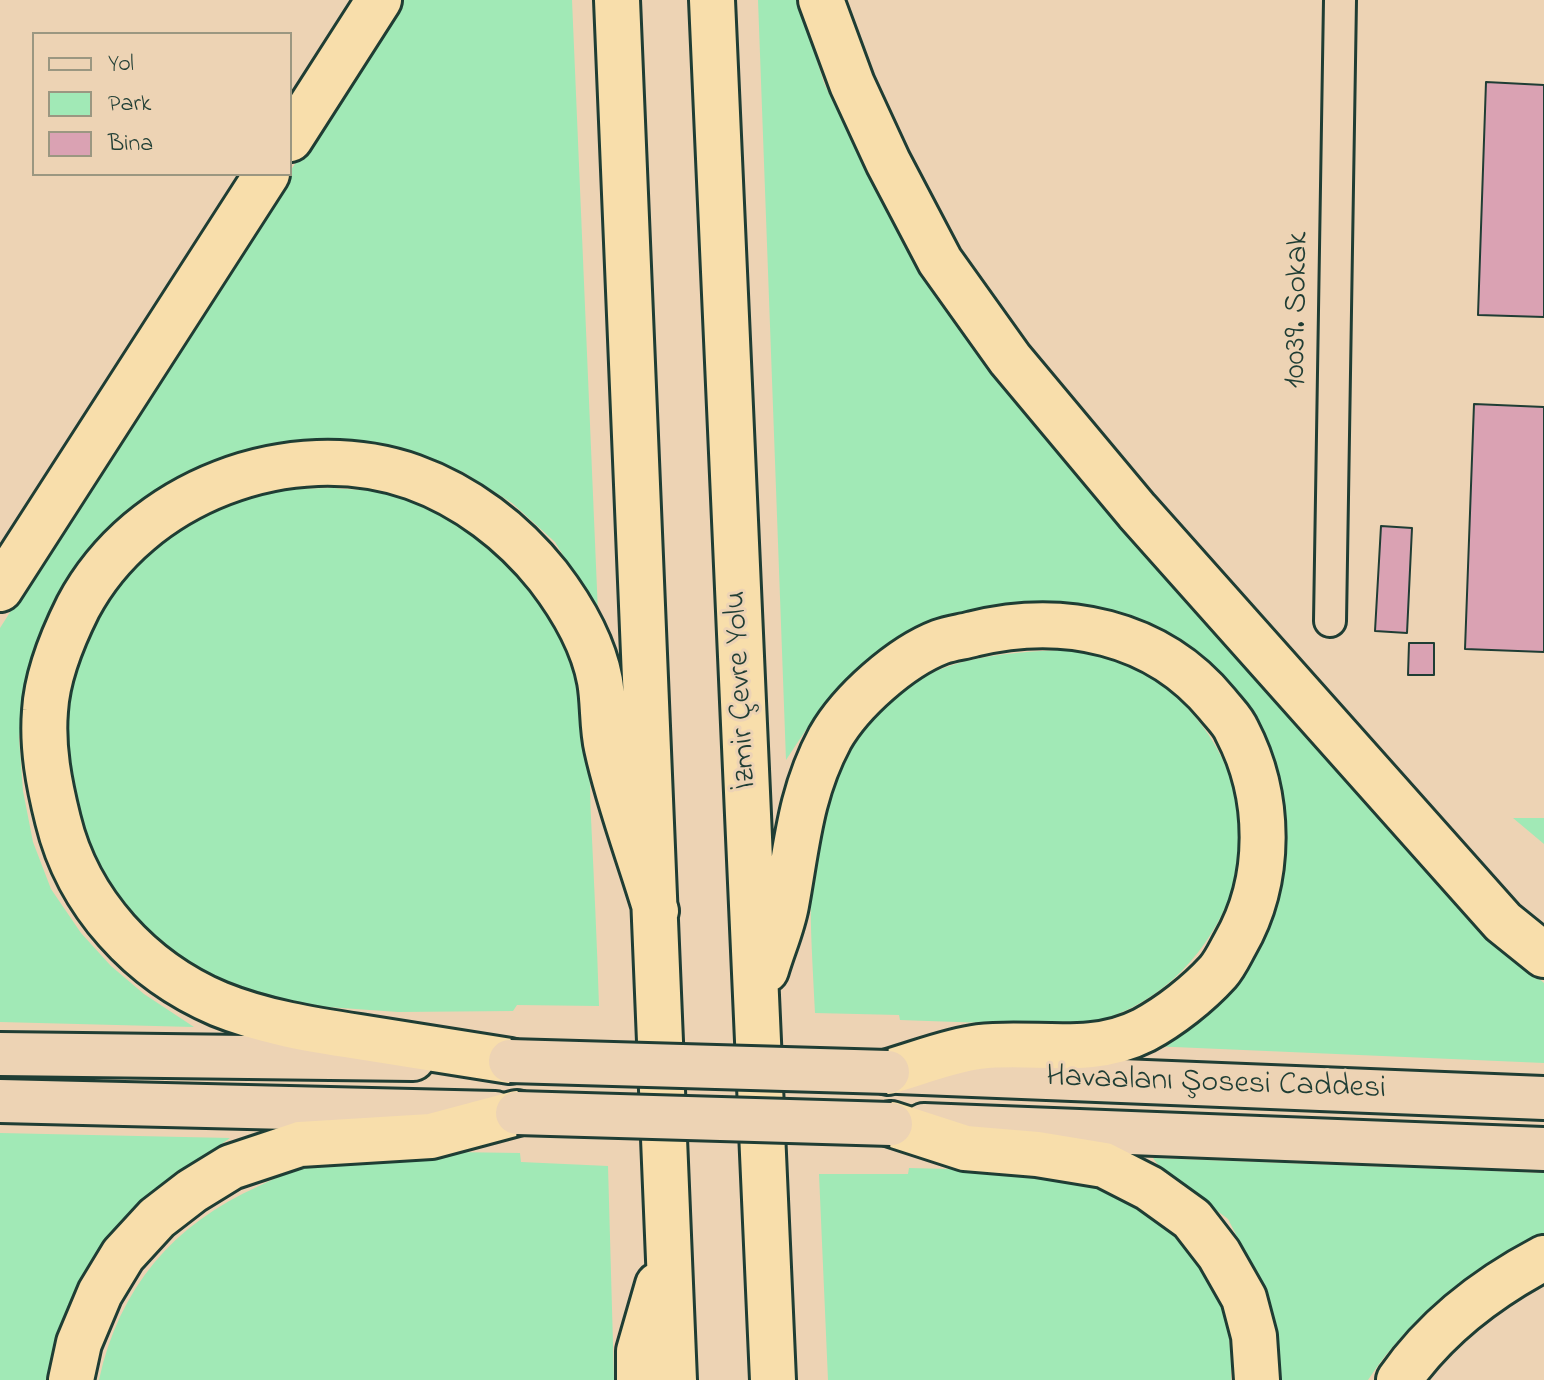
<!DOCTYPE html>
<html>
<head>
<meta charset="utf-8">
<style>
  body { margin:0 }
  #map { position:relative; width:1544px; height:1380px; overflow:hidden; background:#edd3b4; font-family:"Indie Flower",sans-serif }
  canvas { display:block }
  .legend { position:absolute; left:32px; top:32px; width:260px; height:144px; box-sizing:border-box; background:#edd3b4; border:2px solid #9b9781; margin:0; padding:10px 14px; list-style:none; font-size:24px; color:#1f3d34 }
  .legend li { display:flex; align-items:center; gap:16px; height:40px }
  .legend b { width:40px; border:2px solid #9b9781 }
</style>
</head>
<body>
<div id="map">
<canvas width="1544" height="1380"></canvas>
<ul class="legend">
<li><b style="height:10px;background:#edd3b4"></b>Yol</li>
<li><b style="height:22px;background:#a1e9b6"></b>Park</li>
<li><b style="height:22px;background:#daa2b3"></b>Bina</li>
</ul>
</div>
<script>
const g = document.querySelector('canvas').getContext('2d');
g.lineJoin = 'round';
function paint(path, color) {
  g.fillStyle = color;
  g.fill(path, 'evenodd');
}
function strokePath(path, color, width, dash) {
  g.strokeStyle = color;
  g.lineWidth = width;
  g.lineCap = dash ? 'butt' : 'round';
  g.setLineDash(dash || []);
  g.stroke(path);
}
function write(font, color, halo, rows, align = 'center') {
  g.font = font + ' "Indie Flower",sans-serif';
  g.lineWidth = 6;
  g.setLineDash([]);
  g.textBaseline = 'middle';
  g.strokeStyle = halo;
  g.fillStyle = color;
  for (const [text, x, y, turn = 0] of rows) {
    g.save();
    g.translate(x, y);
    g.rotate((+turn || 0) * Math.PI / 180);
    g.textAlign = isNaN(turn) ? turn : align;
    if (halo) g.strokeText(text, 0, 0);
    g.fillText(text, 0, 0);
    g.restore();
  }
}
const green = new Path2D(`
  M 399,0 L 572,0 L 598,613 L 555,542 L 512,503 L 463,472 L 415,455 L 374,445 L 320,441 L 291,443 L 213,463 L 176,479 L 135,508 L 28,685 L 19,738 L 23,791 L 33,842 L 51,889 L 81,933 L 111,966 L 144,994 L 194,1027 L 0,1022 L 0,628 Z
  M 758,0 L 798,0 L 824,83 L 868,176 L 907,251 L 956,326 L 1048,443 L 1472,921 L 1544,983 L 1544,1063 L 1151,1046 L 1264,929 L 1280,882 L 1284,838 L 1280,790 L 1266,741 L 1230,687 L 1176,641 L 1130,617 L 1085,606 L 1038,605 L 950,617 L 907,633 L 863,663 L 821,707 L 786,760 Z
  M 334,488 C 350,490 367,489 382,493 C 457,509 544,578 571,650 C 591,704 589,762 591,818 C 594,881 597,943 599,1006 L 517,1005 L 513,1011 L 398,1012 L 299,1005 L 219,988 L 170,955 L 132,919 L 88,862 L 63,756 L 68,704 L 82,645 L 111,596 L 145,558 L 182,528 L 234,503 L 287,489 Z
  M 1062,650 C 1089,654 1119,656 1143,671 C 1238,732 1273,848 1205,943 C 1185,971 1163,991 1133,1007 C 1121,1013 1106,1019 1093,1022 C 1068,1028 1040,1024 1015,1024 C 976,1023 938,1021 900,1020 L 899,1015 L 815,1013 C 812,944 805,873 820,805 C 825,783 839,758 853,740 C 909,663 972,654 1062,650 Z
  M 1513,818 L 1544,818 L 1544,844 Z
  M 0,1133 L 230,1138 L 170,1181 L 50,1380 L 0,1380 Z
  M 450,1152 L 520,1153 L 521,1162 L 608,1166 L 614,1380 L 99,1380 C 119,1288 173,1224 259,1186 C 270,1181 281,1175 292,1171 C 342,1156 398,1156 450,1152 Z
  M 1153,1158 L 1544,1173 L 1544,1233 C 1475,1265 1410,1316 1368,1380 L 1280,1380 L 1273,1318 L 1254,1270 L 1228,1219 L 1161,1169 Z
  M 909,1168 C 965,1170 1025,1167 1080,1179 C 1125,1189 1161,1215 1191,1249 C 1196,1255 1203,1261 1207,1268 C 1226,1301 1232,1343 1231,1380 L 828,1380 L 819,1174 L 908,1174 Z`);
const building = new Path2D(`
  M 1486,82 L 1544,85 L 1544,317 L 1478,315 Z
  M 1474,404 L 1544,407 L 1544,652 L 1465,649 Z
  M 1381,526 L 1412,528 L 1407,633 L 1375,631 Z
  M 1409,643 L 1434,643 L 1434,675 L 1408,675 Z`);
const street = new Path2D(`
  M 1330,621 L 1340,0`);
const secondary = new Path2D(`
  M 0,1054 L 413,1059
  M 898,1072 L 1544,1098
  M 0,1101 L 495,1113
  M 924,1125 L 1544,1149`);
const highway = new Path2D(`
  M 617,0 L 674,1380
  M 712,0 L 773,1380
  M 821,0 L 852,84 L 888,162 L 940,261 L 1010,359 L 1137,511 L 1503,922 L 1544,955
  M 290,139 L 379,0
  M 0,589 L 267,174
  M 766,970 C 772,949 782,927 786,905 C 797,845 800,794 830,738 C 851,701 901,657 940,642 C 951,638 962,637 973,634 C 1063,612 1157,631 1217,704 C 1224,713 1233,721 1237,731 C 1271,796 1272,880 1235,944 C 1230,953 1225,964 1218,972 C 1198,994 1170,1016 1144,1030 C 1089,1058 1035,1040 979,1047 C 948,1051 917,1064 888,1072
  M 510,1061 C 460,1053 409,1045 359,1037 C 313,1030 263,1022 219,1004 C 141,971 78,903 58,820 C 49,784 42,748 45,711 C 47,675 62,639 78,607 C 139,492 290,434 413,477 C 466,496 513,532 548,576 C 571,606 593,643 600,681 C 604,703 602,727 607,748 C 619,803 640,857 656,911
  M 891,1124 L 965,1148 L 1037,1154 L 1104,1165 L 1149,1188 L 1192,1219 L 1219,1254 L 1244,1298 L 1254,1336 L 1257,1380
  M 71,1380 L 79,1343 L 100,1293 L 123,1255 L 157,1218 L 192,1191 L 231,1167 L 300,1144 L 431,1136 L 517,1113
  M 639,1380 L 639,1351 L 658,1285
  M 1399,1380 C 1436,1327 1487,1288 1544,1258`);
const secondaryBridge = new Path2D(`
  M 510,1061 L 888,1072
  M 517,1113 L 891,1124`);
const streetNames = [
  ["10039. Sokak",1299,310,-89],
  ["İzmir Çevre Yolu",743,690,-93],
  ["Havaalanı Şosesi Caddesi",1216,1085,2]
];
paint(green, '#a1e9b6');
paint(building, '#daa2b3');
strokePath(building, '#1f3d34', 2);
strokePath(street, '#1f3d34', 36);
strokePath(secondary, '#1f3d34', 48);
strokePath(highway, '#1f3d34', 50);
strokePath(street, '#edd3b4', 30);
strokePath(secondary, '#edd3b4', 42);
strokePath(highway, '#f8deab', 44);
strokePath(secondaryBridge, '#1f3d34', 48, []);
strokePath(secondaryBridge, '#edd3b4', 42);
write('32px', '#1f3d34', '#edd3b4', streetNames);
</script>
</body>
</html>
